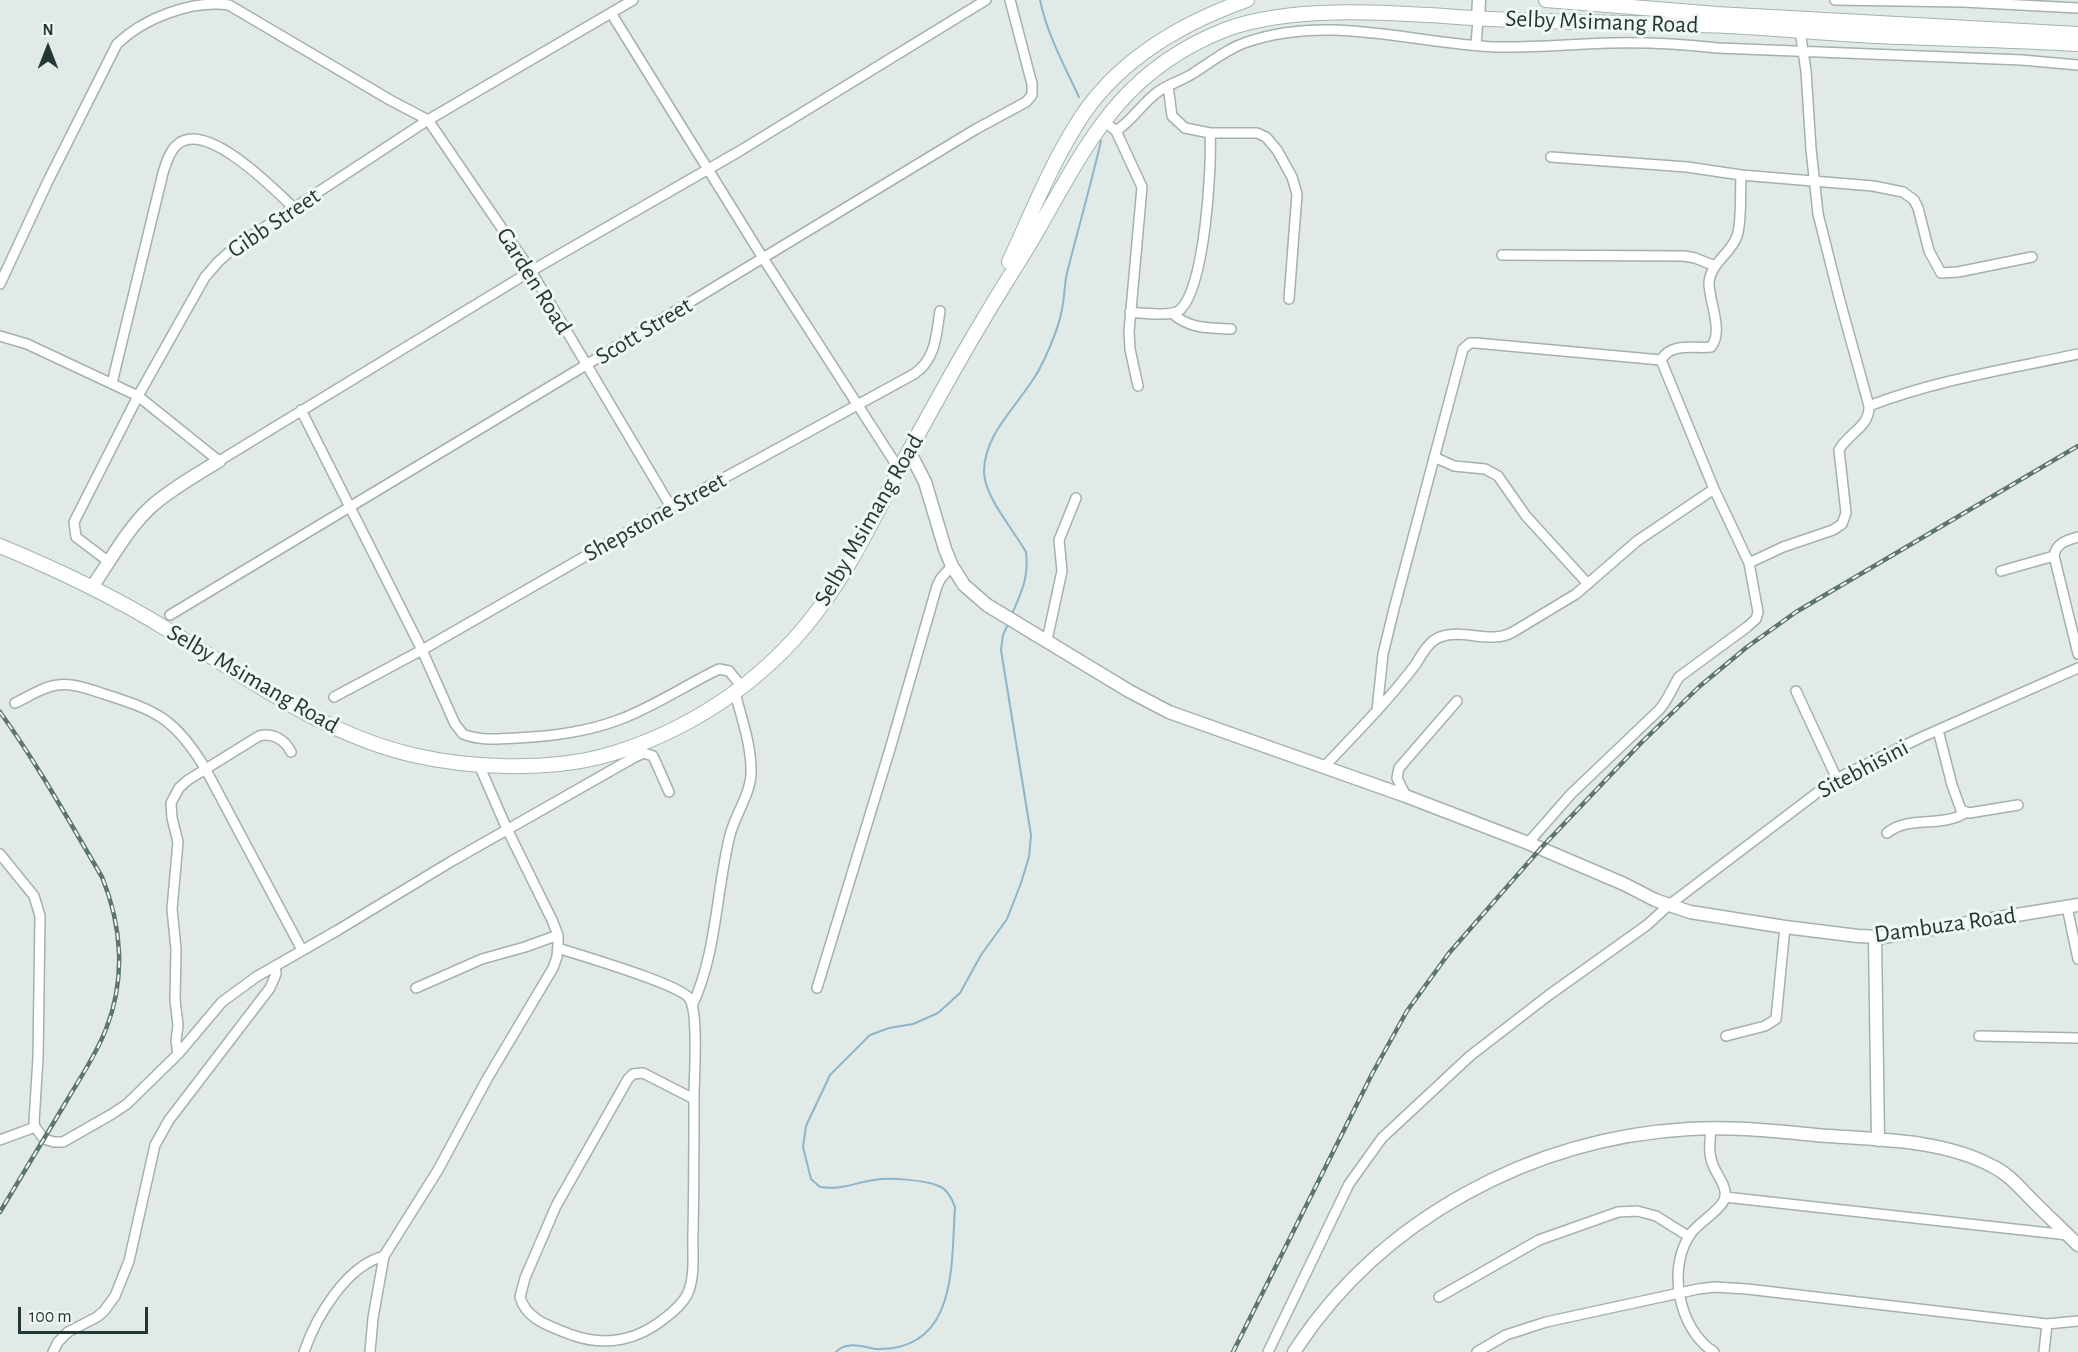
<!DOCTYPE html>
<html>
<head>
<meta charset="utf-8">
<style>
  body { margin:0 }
  #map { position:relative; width:2078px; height:1352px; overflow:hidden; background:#e1eae7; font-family:"Alegreya Sans",sans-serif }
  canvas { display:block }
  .north { position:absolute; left:18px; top:18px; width:60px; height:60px; -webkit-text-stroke:4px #f1f7f5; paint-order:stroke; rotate:0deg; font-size:16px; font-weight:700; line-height:24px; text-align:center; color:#233836 }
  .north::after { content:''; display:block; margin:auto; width:21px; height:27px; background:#233836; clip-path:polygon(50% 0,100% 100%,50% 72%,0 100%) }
  .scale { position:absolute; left:18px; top:1307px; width:130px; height:27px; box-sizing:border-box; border:3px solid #233836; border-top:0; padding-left:8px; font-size:18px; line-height:21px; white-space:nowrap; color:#233836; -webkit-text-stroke:4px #f1f7f5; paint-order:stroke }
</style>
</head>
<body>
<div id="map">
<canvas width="2078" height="1352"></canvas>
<div class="north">N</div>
<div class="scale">100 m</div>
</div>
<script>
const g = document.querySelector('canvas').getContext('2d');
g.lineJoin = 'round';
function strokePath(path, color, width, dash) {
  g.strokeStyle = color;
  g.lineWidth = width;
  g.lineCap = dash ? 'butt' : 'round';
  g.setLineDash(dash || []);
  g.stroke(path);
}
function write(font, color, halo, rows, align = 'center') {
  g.font = font + ' "Alegreya Sans",sans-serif';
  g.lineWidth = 6;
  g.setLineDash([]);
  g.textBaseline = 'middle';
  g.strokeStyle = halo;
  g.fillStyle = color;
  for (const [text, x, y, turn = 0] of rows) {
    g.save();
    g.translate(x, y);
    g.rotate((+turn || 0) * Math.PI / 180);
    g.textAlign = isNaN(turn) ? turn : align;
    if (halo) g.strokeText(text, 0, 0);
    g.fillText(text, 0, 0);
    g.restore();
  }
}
const stream = new Path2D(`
  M 1040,0 C 1047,34 1064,65 1079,97
  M 1012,614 C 1022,591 1029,577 1026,552 C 1013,529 985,498 984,472 C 984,437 1012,411 1030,384 C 1042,368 1059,329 1062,309 C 1065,296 1064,282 1068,269 C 1079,226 1091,184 1101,141
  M 836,1352 C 846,1341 862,1346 875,1349 C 959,1352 951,1262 955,1207 C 952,1199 947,1189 939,1186 C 924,1180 889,1177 874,1180 C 853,1183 843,1190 820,1187 L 811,1179 L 803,1147 L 806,1126 L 830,1075 L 870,1035 L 889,1028 L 913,1024 L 938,1013 L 960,993 L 981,955 L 1007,919 L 1021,883 L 1029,857 L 1031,835 L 1001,650 L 1003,635 L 1009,622`);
const minor = new Path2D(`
  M 1835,0 L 1963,2 L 2078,8
  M 611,13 L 763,258 L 899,469
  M 1476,45 L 1478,19
  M 1168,86 L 1172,116 L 1185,128 L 1210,133 L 1257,133 L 1266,137 L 1277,150 L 1292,177 L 1297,194 L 1289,299
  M 1103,120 L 1116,131 L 1142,187 L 1129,332 L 1130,349 L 1138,386
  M 1116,131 C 1133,120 1143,102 1159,91 C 1169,84 1181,81 1192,74 C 1210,63 1226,49 1247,42 C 1329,14 1411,43 1495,47 C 1533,48 1571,44 1609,43 C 1645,42 1682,44 1718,48 L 2022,60 L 2078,65
  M 1551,157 L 1687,167 L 1741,175
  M 1502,255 L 1684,256 L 1695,258 L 1715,266
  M 0,284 L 48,181 L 117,44 C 144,18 191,0 229,5 L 390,100 L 428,120 L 531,271 L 671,507
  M 1130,312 C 1142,313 1172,317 1180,310 C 1205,287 1212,167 1210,133
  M 1173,314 C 1190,329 1209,328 1231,329
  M 0,336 L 27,344 L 138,396 L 219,461 L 531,271 L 738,152 L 986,0
  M 1661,360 C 1671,342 1694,349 1711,347 C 1724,331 1709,302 1709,283 C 1710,263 1731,254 1737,236 C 1742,222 1740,192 1741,175 L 1873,186 L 1903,192 L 1914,200 L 1918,208 L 1929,251 L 1941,273 L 1958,272 L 2032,257
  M 112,383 L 163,173 C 166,163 170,150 178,144 C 207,120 275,190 295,209
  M 1869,406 C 1936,380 2008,369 2078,354
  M 301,410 L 422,650 L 455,724 L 463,734 C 479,741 500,739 517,738 C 553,736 587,732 621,719 C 655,706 686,685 719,669 L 729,671 L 742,687
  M 1434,457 L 1454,466 L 1485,469 L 1498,476 L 1526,516 L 1588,584
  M 2078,537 C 2067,540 2056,543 2054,556 L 2078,654
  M 109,562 L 76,537 L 74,522 L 138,396 L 205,277 L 218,262 L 236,246 L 428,120 L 633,0
  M 1749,563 L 1783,547 L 1833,530 L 1842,524 L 1846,513 L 1839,450 C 1848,433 1870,427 1869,406 L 1840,301 L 1818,214 L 1811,149 L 1806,71 L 1800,31
  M 2001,571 L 2054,556
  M 170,615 L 586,365 L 976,129 L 1026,102 L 1032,95 L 1032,84 L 1010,0
  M 1047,640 L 1062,571 L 1059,540 L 1076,498
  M 1796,691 L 1837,779
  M 334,697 L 422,650 L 671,507 L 914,374 C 936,359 936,336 940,311
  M 15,703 C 28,697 44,686 58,685 C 74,683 89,689 104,694 C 158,711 175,719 205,768 L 302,950
  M 1377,711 L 1383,654 L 1394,609 L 1463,349 L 1470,343 L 1476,343 L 1661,360
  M 1938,730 L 1952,785 L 1961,810 L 1969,813 L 2018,805
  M 1323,768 C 1355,734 1388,701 1416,664 C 1422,654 1429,641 1440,637 C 1464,628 1490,645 1513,632 L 1576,594 L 1637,541 L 1714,489
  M 1406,796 L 1397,778 L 1399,768 L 1457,701
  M 1887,833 C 1909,815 1941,828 1965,813
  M 1528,843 L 1571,794 L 1659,710 C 1668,700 1672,688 1679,677 L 1747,627 L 1756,619 L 1758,612 L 1749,563 L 1714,489 L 1661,360
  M 0,854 L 34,896 L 40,916 L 38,1058 L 34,1122 L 35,1127 L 44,1139 L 54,1142 L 63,1142 L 112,1114 L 127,1104 L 178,1054 L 222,1002 L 256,977 L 338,930 L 452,861 L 633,758 L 644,753 L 653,756 L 669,792
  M 2067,907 L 2078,959
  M 558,948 C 581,956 677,983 689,998 C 699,1010 694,1078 694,1096 C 694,1142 694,1187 693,1232 C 692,1252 696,1276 687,1295 C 682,1304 673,1312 665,1318 C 638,1340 606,1347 572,1335 C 552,1327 526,1320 520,1297 L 525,1278 L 556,1206 L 628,1079 L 633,1074 L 643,1073 L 694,1099
  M 416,988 L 482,959 L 525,947 L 558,935
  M 817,988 L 890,749 L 937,586 L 941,578 L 952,566
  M 692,1006 C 717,953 716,891 730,835 C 735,815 750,795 751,774 C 752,748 742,719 735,693
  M 1726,1036 L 1765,1026 L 1776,1019 L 1785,927
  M 1979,1036 L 2078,1038
  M 178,1054 L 176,1041 L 178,1025 L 175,1000 L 176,949 L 172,909 L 178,842 L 172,818 L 171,803 L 179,788 L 188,780 L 259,736 C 273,732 285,740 291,752
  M 1711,1129 C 1710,1141 1708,1154 1713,1165 C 1717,1176 1729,1188 1724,1200 C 1720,1210 1700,1222 1692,1232 C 1666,1266 1678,1329 1714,1352
  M 0,1140 L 35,1127
  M 1725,1197 L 2068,1235
  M 1439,1297 L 1539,1240 L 1618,1212 L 1637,1211 L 1656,1216 L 1688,1236
  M 53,1352 L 58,1342 L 68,1332 L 97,1317 L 104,1311 L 115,1296 L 129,1261 L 155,1145 L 169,1120 L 270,988 L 276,974 L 275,966
  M 304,1352 C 316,1317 346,1266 384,1256
  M 370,1352 L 373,1318 L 384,1256 L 438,1170 L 487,1079 L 553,968 L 557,957 L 558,944 L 558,935 L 552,920 L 507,829 L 479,765
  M 1268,1352 L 1349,1184 L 1382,1138 L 1470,1056 L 1549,995 L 1647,925 L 1669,905 L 1826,786 L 1842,776 L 1922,737 L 2078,668
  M 1477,1352 L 1506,1335 L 1546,1322 L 1698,1289 L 1714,1287 L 1747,1289 L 2047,1324 L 2078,1321
  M 2044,1352 L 2047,1324`);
const tertiary = new Path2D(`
  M 1478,19 L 1479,0
  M 909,451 L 925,482 L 945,549 L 952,566 L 964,585 L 987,605 L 1129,691 L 1169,712 L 1403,795 L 1528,843 L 1624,884 L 1655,900 L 1690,912 L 1785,927 L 1858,936 L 1883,937 L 2078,905
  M 92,587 C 111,560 128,527 153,505 C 173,488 197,474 219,461
  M 1875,937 L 1878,1140
  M 1294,1352 C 1380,1219 1532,1138 1689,1129 C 1735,1126 1782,1132 1829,1136 C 1882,1140 1944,1140 1992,1166 C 2009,1174 2020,1188 2033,1201 C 2048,1216 2063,1230 2078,1245`);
const secondary = new Path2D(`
  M 1546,0 L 1717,14 L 2078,34
  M 1009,262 C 1030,217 1049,169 1075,127 C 1113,63 1179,24 1247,0
  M 0,546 C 58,570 115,597 168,630 C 247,677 322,734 413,755 C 468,768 544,771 600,757 C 683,735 763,683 815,614 C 854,564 879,506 909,451 C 933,407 957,363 983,320 C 998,294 1014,270 1029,245 C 1085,149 1116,72 1227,29 C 1308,0 1427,17 1514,20 C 1585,23 1656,23 1727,26 C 1777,28 1827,34 1877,36 C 1944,39 2011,40 2078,44`);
const rail = new Path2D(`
  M 0,712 C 38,765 69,821 102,877 C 122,926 126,979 106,1029 C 96,1055 80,1078 66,1102 C 44,1139 22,1175 0,1212
  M 1233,1352 L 1372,1074 L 1407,1011 L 1449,953 L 1541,848 L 1641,743 L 1700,686 L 1747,647 L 1796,612 L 2078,446`);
const streetNames = [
  ["Selby Msimang Road",1602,22,2],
  ["Gibb Street",274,223,-34],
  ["Garden Road",534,281,58],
  ["Scott Street",644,331,-31],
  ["Shepstone Street",655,517,-29],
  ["Selby Msimang Road",869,520,-60],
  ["Selby Msimang Road",253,679,30],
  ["Sitebhisini",1863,769,-28],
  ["Dambuza Road",1945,925,-8]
];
strokePath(stream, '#8eb5c9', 2);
strokePath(minor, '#a4b1ae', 12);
strokePath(tertiary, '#a4b1ae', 15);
strokePath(secondary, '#a1b4b1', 16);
strokePath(minor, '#fff', 9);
strokePath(tertiary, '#fff', 12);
strokePath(secondary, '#fff', 14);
strokePath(rail, '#5d7472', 4.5);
strokePath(rail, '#f1f7f5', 2, [7]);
write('24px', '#233836', '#f1f7f5', streetNames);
</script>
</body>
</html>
